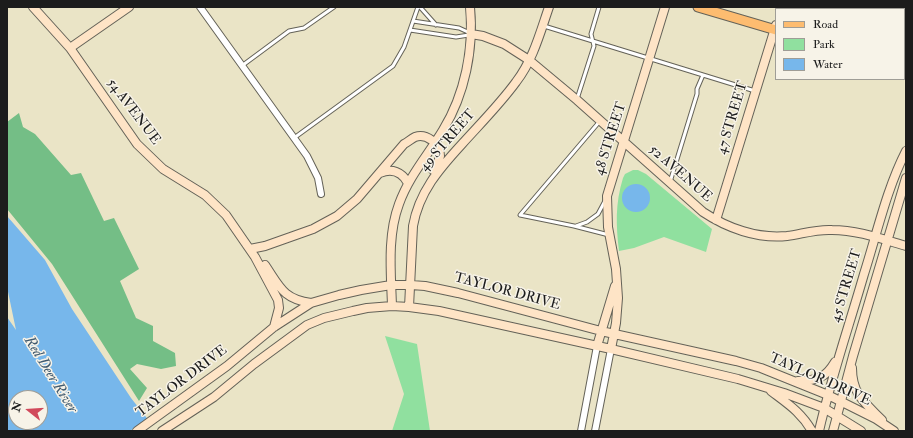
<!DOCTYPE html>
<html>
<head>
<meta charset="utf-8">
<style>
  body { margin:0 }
  #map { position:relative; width:913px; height:438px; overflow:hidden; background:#eae4c6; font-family:"IM FELL Double Pica",serif }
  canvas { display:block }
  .frame { position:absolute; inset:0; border:8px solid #1c1c1c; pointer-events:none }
  .legend { position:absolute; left:775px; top:8px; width:130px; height:72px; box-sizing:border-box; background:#f7f3e8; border:1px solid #9f9d96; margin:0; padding:5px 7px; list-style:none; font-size:12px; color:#1c1c1c }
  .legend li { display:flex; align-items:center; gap:8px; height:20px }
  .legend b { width:20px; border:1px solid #9f9d96 }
  .north { position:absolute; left:8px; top:390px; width:40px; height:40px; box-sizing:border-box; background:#f7f3e8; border:1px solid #9f9d96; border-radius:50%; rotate:287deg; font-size:11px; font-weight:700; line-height:16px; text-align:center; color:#1c1c1c }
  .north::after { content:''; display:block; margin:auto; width:14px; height:18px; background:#d1495b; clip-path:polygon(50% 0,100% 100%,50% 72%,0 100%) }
</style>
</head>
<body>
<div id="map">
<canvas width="913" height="438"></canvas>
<div class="frame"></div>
<ul class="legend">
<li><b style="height:5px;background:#fdbc70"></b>Road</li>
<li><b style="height:11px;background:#90e09f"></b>Park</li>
<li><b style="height:11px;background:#77b7eb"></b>Water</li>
</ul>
<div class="north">N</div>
</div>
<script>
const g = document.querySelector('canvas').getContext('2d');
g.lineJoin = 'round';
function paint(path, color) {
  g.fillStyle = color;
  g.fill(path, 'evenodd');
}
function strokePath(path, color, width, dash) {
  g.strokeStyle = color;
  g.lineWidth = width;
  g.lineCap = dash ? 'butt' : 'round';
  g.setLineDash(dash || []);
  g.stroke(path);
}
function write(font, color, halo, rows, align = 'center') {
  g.font = font + ' "IM FELL Double Pica",serif';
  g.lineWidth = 3;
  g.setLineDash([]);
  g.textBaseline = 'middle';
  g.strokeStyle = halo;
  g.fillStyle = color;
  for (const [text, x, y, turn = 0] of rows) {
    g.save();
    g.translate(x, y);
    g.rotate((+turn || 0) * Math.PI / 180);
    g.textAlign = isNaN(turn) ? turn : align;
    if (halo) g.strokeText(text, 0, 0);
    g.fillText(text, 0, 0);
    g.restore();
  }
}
const green = new Path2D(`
  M 633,170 L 638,170 L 646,174 L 712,229 L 706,252 L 664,237 L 634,248 L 619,251 C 616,225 615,204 623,178 L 625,174 Z
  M 385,336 L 417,344 L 430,431 L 392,431 L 404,394 Z`);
const forest = new Path2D(`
  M 19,113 L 23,127 L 35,134 L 71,175 L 81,173 L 104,221 L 114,218 L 139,269 L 120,281 L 136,318 L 153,326 L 153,341 L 175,353 L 176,366 L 161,369 L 137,364 L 130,369 L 147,388 L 139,401 L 52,264 L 7,209 L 7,122 Z`);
const water = new Path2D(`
  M622 198a14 14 0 1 1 28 0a14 14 0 1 1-28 0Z
  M 7,216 L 45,260 L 72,309 L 131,398 L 157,431 L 7,431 L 7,317 L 16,330 L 7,287 ZM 16,398 L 40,398 L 40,422 L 16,422 Z`);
const pier = new Path2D(`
  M 149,417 L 159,431 L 130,431 Z`);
const lane = new Path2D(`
  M 420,7 L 436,25
  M 413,21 L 459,28 L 470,33
  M 544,26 L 755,91
  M 410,30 L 456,37 L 469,35
  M 243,65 L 289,31 L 304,28 L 334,7
  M 577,99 L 594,46 L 591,34 L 599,7
  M 600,121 L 520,215 L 574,226 L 609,235
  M 294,138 L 393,66 L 404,47 L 418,7
  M 670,182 L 697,94 L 697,89 L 703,75
  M 576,226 L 587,222 L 598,214 L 606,199`);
const street = new Path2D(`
  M 200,7 L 307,156 L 318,178 L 321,194
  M 581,431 L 597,346
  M 595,431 L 611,349`);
const secondary = new Path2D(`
  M 33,7 L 70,48 L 137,144 L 163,169 L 205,195 L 226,215 L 255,257 L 278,300 L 279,308 L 274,327
  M 781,9 L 782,7
  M 471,34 L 483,36 L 504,44 L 529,60 L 577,100 L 703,212 C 727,228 757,239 787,236 C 802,234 816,229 832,230 C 857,230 882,239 906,246
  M 70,48 L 129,7
  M 380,173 C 392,168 402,172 408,183
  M 716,220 L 776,25
  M 250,249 L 265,246 L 313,229 L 337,216 L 357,199 L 404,144 C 408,142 411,139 415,137 C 426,133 440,143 440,156 C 439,161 436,166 433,170
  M 265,265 C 280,287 283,299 311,303
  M 392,306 C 391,273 387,236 399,204 C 409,176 428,155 443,130 C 465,94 474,49 470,7
  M 409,307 L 413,226 C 419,192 439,169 462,144 C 480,124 500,104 516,82 C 533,60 540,33 549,7
  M 597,346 L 615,286
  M 611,349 L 616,323 L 618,298 L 616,269 L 608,227 L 607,196 L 665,7
  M 852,368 C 852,394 864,402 882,420
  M 798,381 C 817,380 825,379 835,362
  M 771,391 C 788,404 801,412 812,431
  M 137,431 L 227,366 L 274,327 L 311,303 L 339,295 L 361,290 L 391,285 L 411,285 L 425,286 L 458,293 L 601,331 L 736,361 L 761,368 L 828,395 L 876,419 L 894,431
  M 162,431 L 214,397 L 254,364 L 307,325 L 324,318 L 353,311 L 367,308 L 392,306 L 409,307 L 439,311 L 611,349 L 738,379 L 784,393 L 824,408 L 861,431
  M 819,431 C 831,378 849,326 864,274 C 877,233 887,188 906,151
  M 833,431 L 853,356 L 906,178`);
const primary = new Path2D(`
  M 698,7 L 776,30
  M 893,9 L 896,7`);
const streetNames = [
  ["54 AVENUE",133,112,53],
  ["47 STREET",733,118,-73],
  ["48 STREET",611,139,-72],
  ["49 STREET",448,141,-49],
  ["52 AVENUE",680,174,41],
  ["45 STREET",847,286,-73],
  ["TAYLOR DRIVE",507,292,15],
  ["TAYLOR DRIVE",820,380,24],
  ["TAYLOR DRIVE",182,382,-37]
];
const waterNames = [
  ["Red Deer River",50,375,58]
];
paint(green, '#90e09f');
paint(forest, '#74be86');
paint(water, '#77b7eb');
paint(pier, '#eae4c6');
strokePath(lane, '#646258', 5);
strokePath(street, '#646258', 8);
strokePath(secondary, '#646258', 10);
strokePath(primary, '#646258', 11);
strokePath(lane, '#fff', 3);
strokePath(street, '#fff', 6);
strokePath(secondary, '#fee4c6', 8);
strokePath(primary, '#fdbc70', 9);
write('14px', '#1c1c1c', '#f7f3e8', streetNames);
write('italic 15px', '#405a6f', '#f7f3e8', waterNames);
</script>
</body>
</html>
